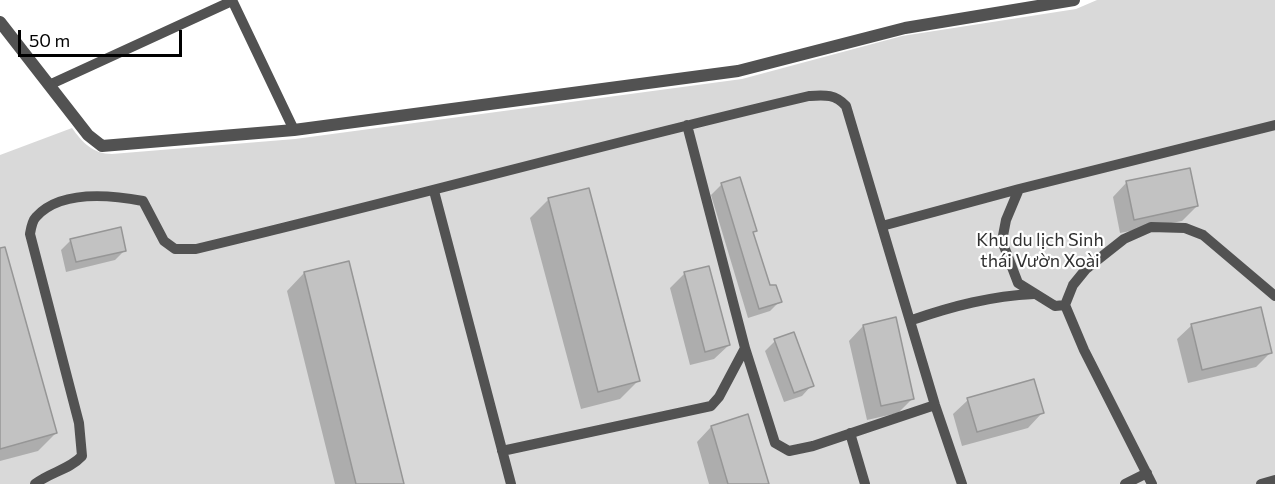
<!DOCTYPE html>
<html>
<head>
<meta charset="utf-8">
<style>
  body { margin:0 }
  #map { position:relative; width:1275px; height:484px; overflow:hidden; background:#fff; font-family:Commissioner,sans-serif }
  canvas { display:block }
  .scale { position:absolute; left:18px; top:30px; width:164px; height:27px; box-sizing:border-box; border:3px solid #000; border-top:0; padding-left:8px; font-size:18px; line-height:21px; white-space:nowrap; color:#000; -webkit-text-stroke:4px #fff; paint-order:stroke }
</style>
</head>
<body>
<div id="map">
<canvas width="1275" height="484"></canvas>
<div class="scale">50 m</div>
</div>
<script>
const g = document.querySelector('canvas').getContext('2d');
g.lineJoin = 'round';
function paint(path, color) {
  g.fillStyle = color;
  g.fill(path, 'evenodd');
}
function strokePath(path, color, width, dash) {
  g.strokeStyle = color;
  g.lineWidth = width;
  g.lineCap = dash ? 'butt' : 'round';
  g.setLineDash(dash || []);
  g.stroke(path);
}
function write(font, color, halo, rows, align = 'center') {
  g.font = font + ' Commissioner,sans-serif';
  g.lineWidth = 4.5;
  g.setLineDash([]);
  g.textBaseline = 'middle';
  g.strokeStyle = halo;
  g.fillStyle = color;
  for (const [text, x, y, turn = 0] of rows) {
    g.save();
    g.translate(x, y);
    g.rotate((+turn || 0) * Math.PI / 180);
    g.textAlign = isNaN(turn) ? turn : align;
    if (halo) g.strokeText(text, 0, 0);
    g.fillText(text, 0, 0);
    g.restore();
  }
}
const green = new Path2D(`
  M 1097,0 L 1275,0 L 1275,484 L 0,484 L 0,155 L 72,128 C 82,142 93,154 112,154 L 295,139 L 742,79 L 902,36 L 1076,9 Z`);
const shadow = new Path2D(`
  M 739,179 L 755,231 L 752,234 L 769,287 L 780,301 L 770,311 L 748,318 L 711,195 L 721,185 Z
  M 1127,182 L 1197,206 L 1182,221 L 1120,233 L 1113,197 Z
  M 588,189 L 638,381 L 620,399 L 581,409 L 530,218 L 548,200 Z
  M 71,240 L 125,250 L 115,260 L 66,272 L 61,250 Z
  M 304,273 L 402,484 L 335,484 L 287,291 Z
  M 685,273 L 729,345 L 714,359 L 690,365 L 670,288 Z
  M 0,281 L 56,433 L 38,451 L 0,461 Z
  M 1192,325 L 1270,353 L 1256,367 L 1188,383 L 1177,339 Z
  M 863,326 L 913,398 L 898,413 L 867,420 L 849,341 Z
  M 775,341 L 812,385 L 802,396 L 784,402 L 765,351 Z
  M 968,400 L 1042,413 L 1028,428 L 962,446 L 953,414 Z
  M 711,427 L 767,484 L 709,484 L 697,442 Z`);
const building = new Path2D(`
  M 1190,168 L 1198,206 L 1134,220 L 1126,181 Z
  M 740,177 L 757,231 L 753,232 L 770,285 L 776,285 L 782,302 L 759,309 L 721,183 Z
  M 589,188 L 640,381 L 598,392 L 548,198 Z
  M 121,227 L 126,251 L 76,262 L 70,239 Z
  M 5,247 L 57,433 L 0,449 L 0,248 Z
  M 349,261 L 404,484 L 356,484 L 304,272 Z
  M 709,266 L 730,345 L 705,352 L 684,272 Z
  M 1261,307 L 1272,353 L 1202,370 L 1191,324 Z
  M 896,317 L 914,399 L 881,406 L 863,325 Z
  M 794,332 L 814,386 L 794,393 L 774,339 Z
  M 1034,379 L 1044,413 L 977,432 L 967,398 Z
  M 748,414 L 769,484 L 728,484 L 711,426 Z`);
const service = new Path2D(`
  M 232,0 L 294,130
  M 49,85 L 232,1
  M 687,125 L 745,348 L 775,443 L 789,451 L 813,446 L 935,405
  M 434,191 L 511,484
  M 882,226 L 1019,189
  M 1065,305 L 1055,306 L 1018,283 L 1002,241 L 1006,220 L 1019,189 L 1275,125
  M 912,320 C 953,306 991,296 1034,294
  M 850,433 L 865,484
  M 502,451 L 711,406 L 719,397 L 745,348
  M 35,484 C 50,472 69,470 82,456 L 79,423 L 30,234 C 31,228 32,221 36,217 C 60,190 111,195 143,201 L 164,241 L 175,249 L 196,249 C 401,200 604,144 809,96 C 825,95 835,94 846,106 L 935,405 L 962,484
  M 1125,484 L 1147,473
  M 1152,484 L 1084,350 L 1065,305 L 1073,285 L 1086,269 L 1124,239 L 1151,227 L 1185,228 L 1203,235 L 1275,296
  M 1261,484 L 1275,480`);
const minor = new Path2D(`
  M 0,22 L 88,135 L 102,146 L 294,130 L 738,71 L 905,28 L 1074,0`);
const parkNames = [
  ["Khu du lịch Sinh",1040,240],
  ["thái Vườn Xoài",1040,261]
];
paint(green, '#d9d9d9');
paint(shadow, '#0003');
paint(building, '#c2c2c2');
strokePath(building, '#969696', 1.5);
strokePath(service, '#525252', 10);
strokePath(minor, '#525252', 12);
write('18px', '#303030', '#fff', parkNames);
</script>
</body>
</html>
